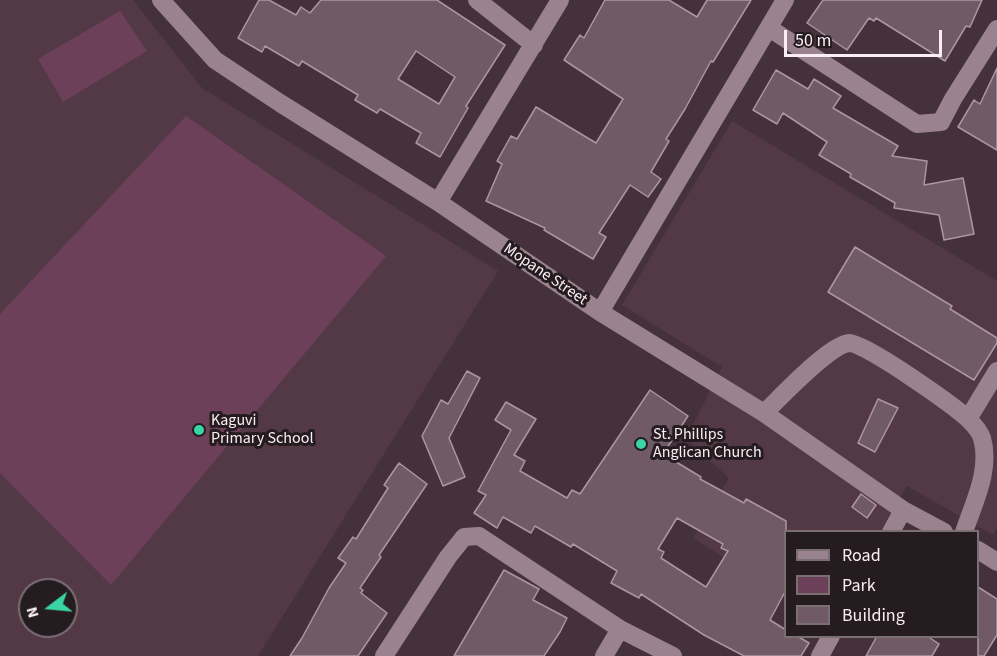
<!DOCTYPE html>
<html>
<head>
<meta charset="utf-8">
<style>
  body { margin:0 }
  #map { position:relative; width:997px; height:656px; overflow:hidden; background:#44313b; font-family:"Source Sans 3",sans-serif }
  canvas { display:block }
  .legend { position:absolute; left:784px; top:530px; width:195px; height:108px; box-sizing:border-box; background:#251c20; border:2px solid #7a7074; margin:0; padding:8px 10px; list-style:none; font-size:18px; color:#faedf3 }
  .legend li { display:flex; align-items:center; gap:12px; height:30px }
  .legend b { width:30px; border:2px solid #7a7074 }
  .north { position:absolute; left:18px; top:578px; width:60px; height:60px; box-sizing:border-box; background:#251c20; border:2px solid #7a7074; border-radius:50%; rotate:254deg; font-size:16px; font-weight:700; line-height:24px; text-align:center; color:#faedf3 }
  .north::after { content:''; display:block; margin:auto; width:21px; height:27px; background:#3bd4a4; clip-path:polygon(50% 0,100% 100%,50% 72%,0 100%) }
  .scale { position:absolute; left:784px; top:30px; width:158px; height:27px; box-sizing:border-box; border:3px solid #faedf3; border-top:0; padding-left:8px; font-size:18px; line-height:21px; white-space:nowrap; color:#faedf3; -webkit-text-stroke:4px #251c20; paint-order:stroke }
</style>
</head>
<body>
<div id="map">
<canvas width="997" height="656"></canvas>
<ul class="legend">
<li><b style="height:8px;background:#9a838e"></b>Road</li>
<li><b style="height:16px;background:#6c4058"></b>Park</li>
<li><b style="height:16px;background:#705a65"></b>Building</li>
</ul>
<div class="north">N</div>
<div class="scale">50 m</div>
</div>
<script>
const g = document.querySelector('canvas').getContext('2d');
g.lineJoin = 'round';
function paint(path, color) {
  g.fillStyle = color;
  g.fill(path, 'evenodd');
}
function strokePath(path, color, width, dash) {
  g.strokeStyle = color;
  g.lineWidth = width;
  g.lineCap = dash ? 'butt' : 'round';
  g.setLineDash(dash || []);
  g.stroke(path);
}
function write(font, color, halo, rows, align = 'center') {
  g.font = font + ' "Source Sans 3",sans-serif';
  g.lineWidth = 6;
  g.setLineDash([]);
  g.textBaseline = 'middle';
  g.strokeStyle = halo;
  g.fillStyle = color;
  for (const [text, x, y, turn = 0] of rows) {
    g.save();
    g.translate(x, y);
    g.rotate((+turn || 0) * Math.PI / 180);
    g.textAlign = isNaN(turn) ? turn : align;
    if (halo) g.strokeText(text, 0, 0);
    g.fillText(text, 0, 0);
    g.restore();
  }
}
const built = new Path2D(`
  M 0,0 L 133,0 L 202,88 L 498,271 L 258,656 L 0,656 ZM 30,590 L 66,590 L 66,626 L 30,626 Z
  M 732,121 L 997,281 L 997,528 L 993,535 L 907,486 L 880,531 L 786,532 L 785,596 L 693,538 L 729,478 L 686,439 L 722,367 L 622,305 Z`);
const green = new Path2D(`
  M 120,11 L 147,51 L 63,102 L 38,59 Z
  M 186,116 L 386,256 L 111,585 L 0,473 L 0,314 Z`);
const building = new Path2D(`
  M 259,0 L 269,0 L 296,15 L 301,7 L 310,13 L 321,0 L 437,0 L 505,45 L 466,106 L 468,108 L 440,157 L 416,143 L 421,133 L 380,109 L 377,113 L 355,100 L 358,95 L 302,61 L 299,66 L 265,46 L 262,52 L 238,38 ZM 416,51 L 455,77 L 439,104 L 398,79 Z
  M 605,0 L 669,0 L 697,17 L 707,0 L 751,0 L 713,62 L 711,61 L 685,109 L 666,139 L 669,141 L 651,172 L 661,179 L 648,197 L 630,185 L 599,233 L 606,237 L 593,259 L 544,230 L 545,228 L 486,201 L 502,164 L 497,161 L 511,136 L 517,139 L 536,107 L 596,143 L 623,99 L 564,60 L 580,35 L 584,38 Z
  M 823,0 L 982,0 L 970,27 L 966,26 L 945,61 L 876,18 L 874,21 L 869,18 L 847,50 L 807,23 Z
  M 997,68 L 997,150 L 958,127 L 974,100 L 980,104 Z
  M 776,70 L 808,89 L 814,79 L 841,96 L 833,108 L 898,146 L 892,156 L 927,161 L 924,185 L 963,178 L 974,234 L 944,240 L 939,215 L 894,208 L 895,203 L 850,177 L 851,174 L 819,155 L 827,142 L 783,113 L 777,124 L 753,110 Z
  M 855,247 L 952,306 L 950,309 L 997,338 L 997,343 L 974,380 L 828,292 Z
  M 467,371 L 480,378 L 449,438 L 465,477 L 443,486 L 422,436 L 441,400 L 448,404 Z
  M 650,390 L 688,416 L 663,454 L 701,477 L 700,479 L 744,503 L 746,499 L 786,521 L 786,590 L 770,620 L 786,630 L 786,636 L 797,636 L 809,643 L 801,656 L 744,656 L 704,635 L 641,594 L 639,598 L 611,583 L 617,571 L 573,544 L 571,547 L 535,526 L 531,533 L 503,517 L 497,528 L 474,513 L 486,495 L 478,491 L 511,430 L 495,420 L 506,402 L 536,419 L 514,455 L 525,461 L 520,471 L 567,498 L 572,490 L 580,494 ZM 677,518 L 723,544 L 721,548 L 728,551 L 706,587 L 661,558 L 664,552 L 658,549 Z
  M 878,399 L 898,408 L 875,452 L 858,443 Z
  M 399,463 L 427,484 L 379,555 L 381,557 L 360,588 L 363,590 L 361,593 L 387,613 L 358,656 L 290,656 L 302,638 L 329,588 L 346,563 L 338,558 L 353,537 L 356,539 L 388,488 L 384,485 Z
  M 861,494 L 876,505 L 867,518 L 852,507 Z
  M 504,570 L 539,589 L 533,600 L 567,618 L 560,632 L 544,656 L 454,656 Z
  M 978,587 L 997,599 L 997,635 L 984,656 L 978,656 Z
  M 877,636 L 927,636 L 939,644 L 932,656 L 866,656 Z`);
const street = new Path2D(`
  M 161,0 L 215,60 L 280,103 L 438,202 L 600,312 L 764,413 L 903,510 L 944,532
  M 477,0 L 534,45
  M 769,28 L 917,124 L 941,122 L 953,99 L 997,29
  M 438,202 L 560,0
  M 600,312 L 785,0
  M 764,413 C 781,397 829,345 849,343 C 864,342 956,407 969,420 C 973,424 980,432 982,438 C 991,470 974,502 964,532
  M 968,419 L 997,371
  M 891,532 L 903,510
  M 978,550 L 997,562
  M 384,656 L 448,557 L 464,537 L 479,536 L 620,629
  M 604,656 L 620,629 L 673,656
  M 820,656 L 831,636`);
const markers = [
  [199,430,6,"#3bd4a4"],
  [641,444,6,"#3bd4a4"]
];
const streetNames = [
  ["Mopane Street",545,275,34]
];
const poiNames = [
  ["Kaguvi",211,421],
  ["Primary School",211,439],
  ["St. Phillips",653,435],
  ["Anglican Church",653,453]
];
paint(built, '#533946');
paint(green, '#6c4058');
paint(building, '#705a65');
strokePath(building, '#ad96a1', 1.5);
strokePath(street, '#9a838e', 18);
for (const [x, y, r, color] of markers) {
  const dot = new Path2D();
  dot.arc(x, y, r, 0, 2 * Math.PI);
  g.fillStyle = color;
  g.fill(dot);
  strokePath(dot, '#251c20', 2);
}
write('16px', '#faedf3', '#251c20', streetNames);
write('16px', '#faedf3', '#251c20', poiNames, 'left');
</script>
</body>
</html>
